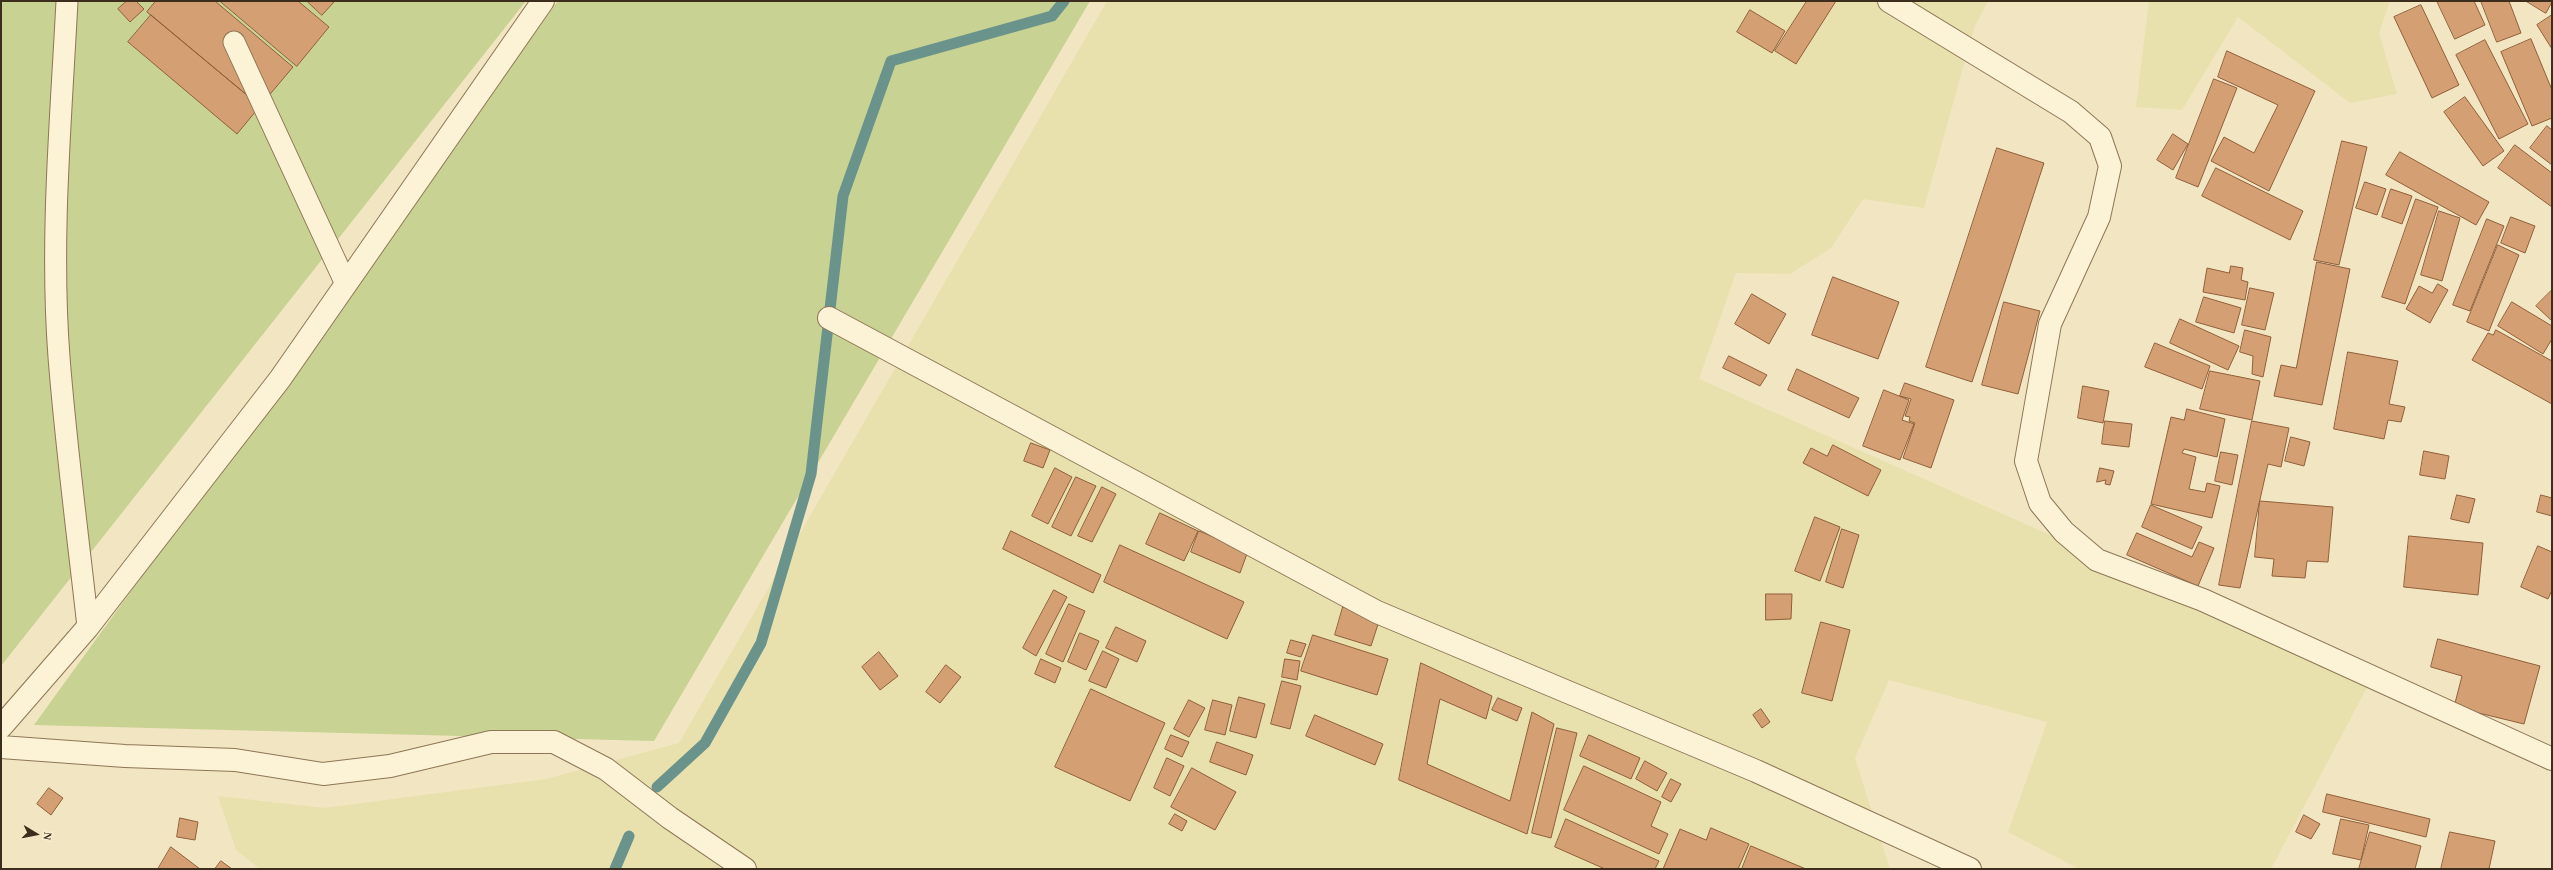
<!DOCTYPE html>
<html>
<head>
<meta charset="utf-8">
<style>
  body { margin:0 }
  #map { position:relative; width:2553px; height:870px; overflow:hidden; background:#f2e5c1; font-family:Georgia,serif }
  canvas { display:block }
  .frame { position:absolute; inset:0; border:2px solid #3c2d1c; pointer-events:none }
  .north { position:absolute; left:16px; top:814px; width:40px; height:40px; -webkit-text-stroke:3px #f9efd1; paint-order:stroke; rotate:100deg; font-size:11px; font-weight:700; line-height:16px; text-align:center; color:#3c2d1c }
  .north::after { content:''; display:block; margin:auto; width:14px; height:18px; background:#3c2d1c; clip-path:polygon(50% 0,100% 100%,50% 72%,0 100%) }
</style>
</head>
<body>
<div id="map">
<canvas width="2553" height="870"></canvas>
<div class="frame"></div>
<div class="north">N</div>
</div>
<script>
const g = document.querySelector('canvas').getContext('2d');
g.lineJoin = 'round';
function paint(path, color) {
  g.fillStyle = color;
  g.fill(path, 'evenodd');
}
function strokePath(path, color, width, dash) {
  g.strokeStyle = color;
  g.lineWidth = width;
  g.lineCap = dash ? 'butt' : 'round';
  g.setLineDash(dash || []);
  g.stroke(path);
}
const farmland = new Path2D(`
  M 1107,1 L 1988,1 L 1974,28 L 1924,208 L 1863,199 L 1831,248 L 1790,274 L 1736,273 L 1699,379 L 2372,678 L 2271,869 L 2079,869 L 2008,832 L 2047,722 L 1889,680 L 1855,758 L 1890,869 L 260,869 L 236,850 L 218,796 L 324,808 L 546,779 L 679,743 Z
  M 2149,1 L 2390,1 L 2379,33 L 2397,94 L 2350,103 L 2238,17 L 2182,110 L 2136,107 Z`);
const green = new Path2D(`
  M 1,1 L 526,1 L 1,666 Z
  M 558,1 L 1090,1 L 654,741 L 34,725 Z`);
const stream = new Path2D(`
  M 657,787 L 705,743 L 761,643 L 811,474 L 843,196 L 891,61 L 1052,16 L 1064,1
  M 615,869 L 629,836`);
const building = new Path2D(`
  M 127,1 L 136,1 L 144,9 L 130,22 L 118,9 Z
  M 156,1 L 215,1 L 293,67 L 260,106 L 147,12 Z
  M 220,1 L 298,1 L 329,27 L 297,66 Z
  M 307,1 L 335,1 L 322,15 Z
  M 1807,1 L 1836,1 L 1796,64 L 1775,51 Z
  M 2437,1 L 2474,1 L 2485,25 L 2455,39 Z
  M 2481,1 L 2509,1 L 2521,33 L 2497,42 Z
  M 2526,1 L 2552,1 L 2552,2 L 2546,13 Z
  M 2421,5 L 2459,85 L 2432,98 L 2394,17 Z
  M 1750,10 L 1785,31 L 1772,53 L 1737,32 Z
  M 151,15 L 260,106 L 237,134 L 128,42 Z
  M 2552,15 L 2552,49 L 2537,25 Z
  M 2531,39 L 2552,90 L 2552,118 L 2532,126 L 2501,52 Z
  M 2485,40 L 2528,124 L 2499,139 L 2456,55 Z
  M 2227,51 L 2315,91 L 2269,191 L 2211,161 L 2224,137 L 2254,153 L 2278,105 L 2218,77 Z
  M 2214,79 L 2237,88 L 2198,187 L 2176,178 Z
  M 2465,97 L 2504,151 L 2483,166 L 2444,112 Z
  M 2547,126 L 2552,130 L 2552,165 L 2530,148 Z
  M 2173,134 L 2188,144 L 2173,170 L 2157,160 Z
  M 2342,141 L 2367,147 L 2339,265 L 2314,260 Z
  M 2515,145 L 2552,173 L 2552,207 L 2498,168 Z
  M 1997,148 L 2044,163 L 1972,382 L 1926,367 Z
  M 2400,152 L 2489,202 L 2476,225 L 2386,175 Z
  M 2216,168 L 2303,211 L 2290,240 L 2202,196 Z
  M 2365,182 L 2386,189 L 2377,215 L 2356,208 Z
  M 2391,189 L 2412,196 L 2402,224 L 2382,217 Z
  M 2416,199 L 2438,207 L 2405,304 L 2382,297 Z
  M 2439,211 L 2460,218 L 2442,281 L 2421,275 Z
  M 2511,217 L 2535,226 L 2525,253 L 2501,243 Z
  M 2487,219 L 2504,226 L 2470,311 L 2453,305 Z
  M 2498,245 L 2519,255 L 2489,331 L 2467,322 Z
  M 2317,262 L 2350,269 L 2322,405 L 2274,396 L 2281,365 L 2296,368 Z
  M 2231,266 L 2243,268 L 2241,280 L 2248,282 L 2245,300 L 2203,292 L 2207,268 L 2229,273 Z
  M 1833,277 L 1899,302 L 1878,359 L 1812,335 Z
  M 2438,284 L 2448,290 L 2430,323 L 2406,309 L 2419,286 L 2432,293 Z
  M 2250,288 L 2274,293 L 2265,330 L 2242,325 Z
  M 2552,290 L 2552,321 L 2536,306 Z
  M 1752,294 L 1786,314 L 1769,344 L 1735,324 Z
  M 2204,297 L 2241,308 L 2234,333 L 2196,322 Z
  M 2004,302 L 2040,311 L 2018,394 L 1982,385 Z
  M 2512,302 L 2552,326 L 2552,339 L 2543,354 L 2498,326 Z
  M 2180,319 L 2239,346 L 2228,370 L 2170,343 Z
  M 2245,330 L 2271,337 L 2263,377 L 2252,374 L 2253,356 L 2240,352 Z
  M 2496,330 L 2552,361 L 2552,404 L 2472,360 L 2488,333 L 2493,335 Z
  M 2155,343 L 2210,366 L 2202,389 L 2145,367 Z
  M 2348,352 L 2398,361 L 2389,404 L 2405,407 L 2401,422 L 2388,420 L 2384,439 L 2334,429 Z
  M 1729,356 L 1767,375 L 1760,386 L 1723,368 Z
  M 1797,369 L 1859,398 L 1849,418 L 1788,390 Z
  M 2210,371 L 2260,381 L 2252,420 L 2200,409 Z
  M 1905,383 L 1954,400 L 1931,468 L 1903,458 L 1915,423 L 1909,421 L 1910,417 L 1905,416 L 1911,399 L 1900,396 Z
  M 2083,386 L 2109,391 L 2103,423 L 2078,418 Z
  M 1884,390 L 1909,400 L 1902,420 L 1914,424 L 1900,460 L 1863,446 Z
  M 2187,409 L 2225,419 L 2217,457 L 2184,449 L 2182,453 L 2196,457 L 2189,489 L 2205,492 L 2207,483 L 2220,486 L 2212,518 L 2151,504 L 2171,417 L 2184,420 Z
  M 2105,421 L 2132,424 L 2129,447 L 2102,444 Z
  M 2252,421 L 2289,428 L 2281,467 L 2268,464 L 2240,588 L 2219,585 Z
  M 2291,437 L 2310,442 L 2304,466 L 2285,461 Z
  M 1031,443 L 1050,450 L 1043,468 L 1024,461 Z
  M 1833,445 L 1881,470 L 1868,496 L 1803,463 L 1811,448 L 1827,456 Z
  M 2424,451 L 2449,456 L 2445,479 L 2420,475 Z
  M 2221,452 L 2238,455 L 2232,485 L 2215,481 Z
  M 1055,468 L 1072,477 L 1048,524 L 1032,516 Z
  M 2100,468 L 2114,471 L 2110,485 L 2105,484 L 2106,480 L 2097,482 Z
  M 1076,477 L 1096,486 L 1071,536 L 1052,527 Z
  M 1102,487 L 1116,494 L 1092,542 L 1078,536 Z
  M 2457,495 L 2475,499 L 2469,523 L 2451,519 Z
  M 2541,495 L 2552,498 L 2552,516 L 2537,512 Z
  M 2260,501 L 2333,507 L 2328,562 L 2307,561 L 2305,578 L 2272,576 L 2274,559 L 2255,557 Z
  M 2151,505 L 2202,527 L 2192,549 L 2142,527 Z
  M 1160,513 L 1198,531 L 1184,561 L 1146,544 Z
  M 1815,517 L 1840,527 L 1820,581 L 1795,571 Z
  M 1842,529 L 1859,535 L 1843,588 L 1826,582 Z
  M 1011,531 L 1101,575 L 1093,593 L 1003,549 Z
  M 1199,531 L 1248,551 L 1240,573 L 1191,552 Z
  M 2137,533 L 2192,557 L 2199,542 L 2214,548 L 2198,586 L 2127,555 Z
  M 2409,536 L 2483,543 L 2478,595 L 2404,587 Z
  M 1120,545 L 1244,602 L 1227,639 L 1104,582 Z
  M 2538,546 L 2552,552 L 2552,590 L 2548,599 L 2521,587 Z
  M 1054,590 L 1067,597 L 1036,656 L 1023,648 Z
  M 1766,594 L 1792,594 L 1791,619 L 1766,620 Z
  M 1069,604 L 1085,611 L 1063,662 L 1046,654 Z
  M 1343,607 L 1380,618 L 1371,646 L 1335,635 Z
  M 1821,622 L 1850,630 L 1832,701 L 1802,693 Z
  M 1116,627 L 1146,641 L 1137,662 L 1106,648 Z
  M 1080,633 L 1099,641 L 1086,670 L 1068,662 Z
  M 1313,635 L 1388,659 L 1377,695 L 1301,671 Z
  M 2438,639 L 2540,666 L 2524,724 L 2454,707 L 2462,676 L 2431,667 Z
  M 1291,640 L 1306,644 L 1301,657 L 1287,653 Z
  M 1103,651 L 1119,659 L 1106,688 L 1089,681 Z
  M 879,652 L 898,676 L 880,690 L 862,667 Z
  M 1041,659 L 1061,668 L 1055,683 L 1035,674 Z
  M 1285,659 L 1300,661 L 1297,680 L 1282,677 Z
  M 1421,663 L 1492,696 L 1486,719 L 1440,699 L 1427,764 L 1510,801 L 1532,712 L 1554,724 L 1527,834 L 1399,780 Z
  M 946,665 L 961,677 L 940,703 L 926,692 Z
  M 1282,681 L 1301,686 L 1290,729 L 1271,724 Z
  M 1091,689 L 1165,723 L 1130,801 L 1055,767 Z
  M 1239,697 L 1265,704 L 1256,738 L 1230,731 Z
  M 1498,698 L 1522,708 L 1517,721 L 1492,710 Z
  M 1189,700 L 1205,708 L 1189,737 L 1174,729 Z
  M 1213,700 L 1232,705 L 1225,735 L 1205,730 Z
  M 1761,709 L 1770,722 L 1762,728 L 1753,715 Z
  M 1315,715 L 1383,744 L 1375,765 L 1306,736 Z
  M 1557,728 L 1577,733 L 1551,838 L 1532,833 Z
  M 1171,735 L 1189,742 L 1182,757 L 1165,749 Z
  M 1589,735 L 1640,758 L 1631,779 L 1580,756 Z
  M 1217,742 L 1253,755 L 1246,775 L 1210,762 Z
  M 1167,758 L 1184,766 L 1170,796 L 1154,788 Z
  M 1645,761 L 1667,773 L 1657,791 L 1636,779 Z
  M 1584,766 L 1661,802 L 1651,826 L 1668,834 L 1659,854 L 1564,810 Z
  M 1192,768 L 1236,792 L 1215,830 L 1171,807 Z
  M 1671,779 L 1681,784 L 1671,802 L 1662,797 Z
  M 49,788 L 63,798 L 51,815 L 37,804 Z
  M 2327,794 L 2430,819 L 2426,837 L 2323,812 Z
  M 1175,814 L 1187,821 L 1182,831 L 1169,824 Z
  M 2304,815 L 2320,824 L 2311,839 L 2296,832 Z
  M 180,818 L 198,822 L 195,840 L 177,837 Z
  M 1566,819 L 1659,861 L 1655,869 L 1605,869 L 1555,847 Z
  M 2341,819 L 2369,825 L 2361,860 L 2333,854 Z
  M 1711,828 L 1749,844 L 1738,869 L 1663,869 L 1680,829 L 1706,840 Z
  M 2370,832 L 2421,846 L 2415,869 L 2359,869 Z
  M 2450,832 L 2495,841 L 2489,869 L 2441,869 Z
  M 1751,846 L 1806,869 L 1742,869 Z
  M 171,847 L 200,869 L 158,869 Z
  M 221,861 L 232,869 L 215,869 Z`);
const service = new Path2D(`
  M 67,1 C 61,119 50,239 59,357 C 66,447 78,537 88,627
  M 234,42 L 346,284`);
const minor = new Path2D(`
  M 1889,1 L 2071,112 L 2100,137 L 2110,166 L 2099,217 L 2050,324 L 2026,461 L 2040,503 L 2064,532 L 2097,560 L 2203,600 L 2552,759
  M 829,318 L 1377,612 L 1756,771 L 1970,869
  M 1,727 L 88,627 L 280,379 L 543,1
  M 1,747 L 125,756 L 235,760 L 323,774 L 390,766 L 491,742 L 554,742 L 606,769 L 670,818 L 745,869`);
paint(farmland, '#e9e1ad');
paint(green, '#c8d293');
strokePath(stream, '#6a948b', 11);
paint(building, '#d49f73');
strokePath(building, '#905f3a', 1);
strokePath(service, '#8e7656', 23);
strokePath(minor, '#8e7656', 24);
strokePath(service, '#fcf2d5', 21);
strokePath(minor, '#fcf2d5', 22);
</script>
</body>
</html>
